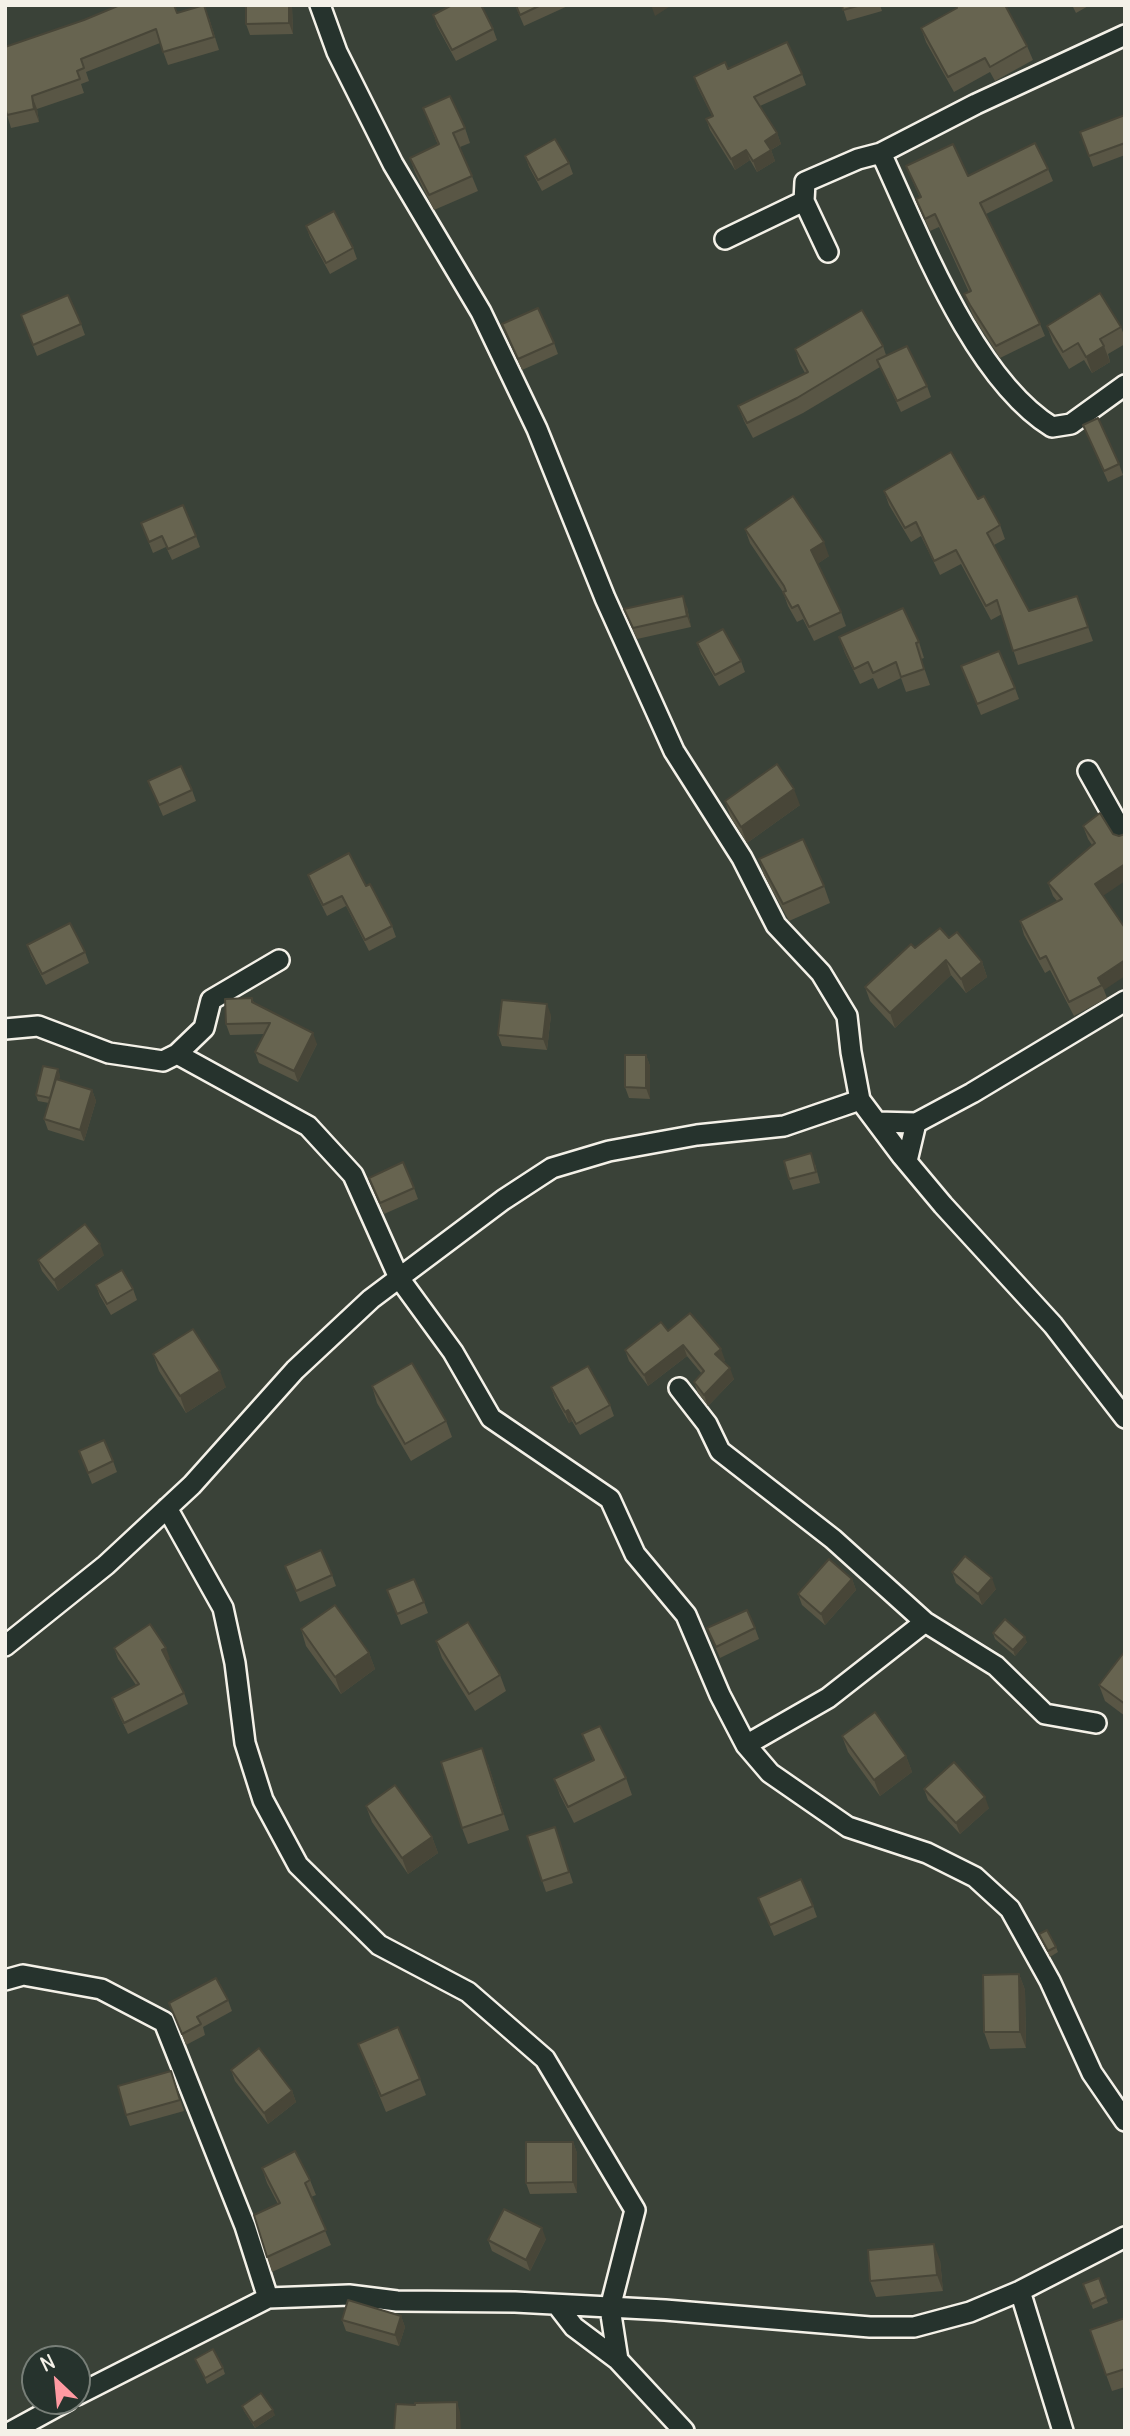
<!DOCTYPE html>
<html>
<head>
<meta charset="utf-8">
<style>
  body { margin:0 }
  #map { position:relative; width:1130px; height:2436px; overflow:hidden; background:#3a4238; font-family:Delius,sans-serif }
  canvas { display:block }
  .frame { position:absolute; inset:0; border:7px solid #f4f1e8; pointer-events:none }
  .north { position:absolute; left:21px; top:2345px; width:70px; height:70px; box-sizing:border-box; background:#26332d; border:2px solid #787f78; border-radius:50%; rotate:334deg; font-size:19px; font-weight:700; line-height:28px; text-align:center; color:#f4f1e8 }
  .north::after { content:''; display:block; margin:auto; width:24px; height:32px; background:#ff9aa2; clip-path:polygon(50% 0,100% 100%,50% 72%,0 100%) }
</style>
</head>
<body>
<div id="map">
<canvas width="1130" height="2436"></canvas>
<div class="frame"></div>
<div class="north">N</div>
</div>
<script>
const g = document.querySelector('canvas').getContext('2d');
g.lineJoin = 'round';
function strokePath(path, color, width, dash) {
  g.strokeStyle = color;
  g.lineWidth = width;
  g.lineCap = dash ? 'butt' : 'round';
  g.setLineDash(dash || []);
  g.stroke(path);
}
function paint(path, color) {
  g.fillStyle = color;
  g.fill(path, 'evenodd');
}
const minor = new Path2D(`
  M 320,5 L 337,52 L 393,164 L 481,312 L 537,429 L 605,598 L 674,751 L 742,858 L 776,925 L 821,973 L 847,1016 L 851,1052 L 860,1100 L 902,1156 L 943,1205 L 1053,1325 L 1125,1418
  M 881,153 C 920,237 973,378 1052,427 L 1071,424 L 1125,385
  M 725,239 L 804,201
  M 828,252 L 804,201 L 805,182 L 858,159 L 881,153 L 976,104 L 1125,35
  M 1088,771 L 1125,837
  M 5,1029 L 38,1026 L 109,1053 L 163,1061 L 177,1054 L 204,1028 L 211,1000 L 279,960
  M 177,1054 L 308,1126 L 353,1175 L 399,1278 L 453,1352 L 491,1418 L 610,1499 L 635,1554 L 686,1615 L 720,1695 L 746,1745 L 770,1773 L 848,1827 L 927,1853 L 975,1877 L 1010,1909 L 1050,1981 L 1092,2073 L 1125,2121
  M 877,1122 L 916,1123 L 972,1093 L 1125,1001
  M 907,1161 L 916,1123
  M 679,1388 L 707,1424 L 720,1451 L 833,1539 L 925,1622 L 996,1666 L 1045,1714 L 1096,1723
  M 167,1508 L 223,1608 L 235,1663 L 245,1743 L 263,1800 L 298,1865 L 379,1945 L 468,1992 L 545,2059 L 635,2210 L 610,2308 L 618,2360
  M 5,1646 L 106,1565 L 192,1485 L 295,1370 L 371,1299 L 503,1200 L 552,1168 L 609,1151 L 697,1135 L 784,1126 L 860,1100
  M 746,1745 L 828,1698 L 925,1622
  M 5,1980 L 23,1975 L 101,1989 L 164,2022 L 245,2226 L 268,2298
  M 1020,2291 L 1063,2431
  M 557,2305 L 574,2327 L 618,2360 L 684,2431
  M 77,2395 L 268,2298 L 349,2295 L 397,2301 L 515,2302 L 665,2310 L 870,2327 L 914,2327 L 970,2312 L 1020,2291 L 1125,2237
  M 12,2431 L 67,2401`);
const wall = new Path2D(`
  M 515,5 L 570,5 L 524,26 Z
  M 842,5 L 880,5 L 882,11 L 847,21 Z
  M 1072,5 L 1090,5 L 1076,13 Z
  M 292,7 L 293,34 L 250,35 L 246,24 Z
  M 957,8 L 1027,46 L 1033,60 L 995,81 L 990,72 L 954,92 L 926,42 L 921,28 Z
  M 177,13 L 209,18 L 219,50 L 168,65 L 160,43 L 86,72 L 89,81 L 81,84 L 84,93 L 37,109 L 39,122 L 11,128 L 7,115 L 5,47 Z
  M 433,15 L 493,29 L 497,40 L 456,61 L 437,26 Z
  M 728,69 L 802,74 L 806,85 L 760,106 L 777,133 L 781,144 L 771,150 L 775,161 L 757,172 L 750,160 L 735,170 L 710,130 L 706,119 L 712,116 L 698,88 L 694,77 Z
  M 423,108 L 465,128 L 470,143 L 460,147 L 478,191 L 434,210 L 415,172 L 410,158 L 438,145 Z
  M 1125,115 L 1125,155 L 1093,167 L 1080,132 Z
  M 525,156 L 569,163 L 573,174 L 542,191 L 529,167 Z
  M 906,166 L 968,176 L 1048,169 L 1053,181 L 986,214 L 1040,324 L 1045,336 L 1000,358 L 974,318 L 964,294 L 969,292 L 939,227 L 930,231 L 916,199 L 920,198 Z
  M 306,226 L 353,248 L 357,259 L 330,274 L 310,237 Z
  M 21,315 L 81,324 L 85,335 L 37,356 Z
  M 502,324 L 554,343 L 558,354 L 522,370 Z
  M 1047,326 L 1121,327 L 1125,338 L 1125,344 L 1108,354 L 1110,362 L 1092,373 L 1084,360 L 1069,369 L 1053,342 Z
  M 883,346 L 886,355 L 927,386 L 931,397 L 901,412 L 880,367 L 803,413 L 753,438 L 744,421 L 738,406 L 805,373 L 800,364 L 795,349 Z
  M 1083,425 L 1119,464 L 1123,475 L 1108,482 Z
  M 884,491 L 978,499 L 1000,525 L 1005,539 L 994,545 L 1029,611 L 1077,596 L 1093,641 L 1018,665 L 1002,614 L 991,620 L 961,564 L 940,575 L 921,536 L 911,542 L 889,505 Z
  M 141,523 L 196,536 L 200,547 L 172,560 L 166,547 L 153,553 Z
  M 745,529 L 829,556 L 817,564 L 841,612 L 846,626 L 814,641 L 803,619 L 797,622 L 788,606 L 783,592 L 750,543 Z
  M 687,607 L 691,627 L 637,639 L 624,609 Z
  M 839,637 L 919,642 L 924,658 L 921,659 L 930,685 L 906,692 L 901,678 L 878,689 L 873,678 L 860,684 L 845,653 Z
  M 697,643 L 741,661 L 745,672 L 719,686 L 701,654 Z
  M 965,677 L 1015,688 L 1019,699 L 981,715 Z
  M 148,781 L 192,790 L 196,801 L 163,816 Z
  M 725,801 L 800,805 L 747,843 L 731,818 Z
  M 1100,813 L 1103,896 L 1104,990 L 1107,998 L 1074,1016 L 1050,970 L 1045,973 L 1024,935 L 1020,921 L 1057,901 L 1053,896 L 1048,883 L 1092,845 L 1088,839 L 1083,826 Z
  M 759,859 L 824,886 L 830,903 L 789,921 L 764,875 Z
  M 308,875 L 366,886 L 392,926 L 396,937 L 369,951 L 346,906 L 327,916 L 312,886 Z
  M 27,945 L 85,952 L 89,963 L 46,985 L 31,956 Z
  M 915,948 L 982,962 L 987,977 L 966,993 L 951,975 L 895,1028 L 870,1001 L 865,987 Z
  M 252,998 L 254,1003 L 317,1044 L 298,1082 L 259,1063 L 255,1052 L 264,1034 L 230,1035 L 226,1024 Z
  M 551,1015 L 547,1050 L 502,1046 L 498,1035 Z
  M 646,1055 L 650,1066 L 650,1099 L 629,1098 L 625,1087 Z
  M 60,1075 L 59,1080 L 92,1090 L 96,1101 L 84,1141 L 48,1130 L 44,1119 L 49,1103 L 38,1101 L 36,1095 Z
  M 815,1164 L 820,1183 L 793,1190 L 789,1179 Z
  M 369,1178 L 414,1188 L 418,1199 L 384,1214 Z
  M 104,1255 L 58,1291 L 42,1271 L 38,1260 Z
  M 96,1285 L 133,1289 L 137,1300 L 111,1315 L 100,1296 Z
  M 668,1331 L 725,1360 L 723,1362 L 734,1379 L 708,1406 L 698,1393 L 694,1382 L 702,1374 L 687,1356 L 648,1386 L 629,1361 L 625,1350 Z
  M 153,1354 L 226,1387 L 186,1413 L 159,1371 Z
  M 372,1386 L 446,1421 L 452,1437 L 411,1461 L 377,1403 Z
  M 551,1387 L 610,1405 L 614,1416 L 580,1435 L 572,1421 L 569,1423 L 555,1398 Z
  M 79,1451 L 113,1461 L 117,1472 L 92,1484 Z
  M 285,1566 L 332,1575 L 336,1586 L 300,1602 Z
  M 952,1572 L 996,1589 L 982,1605 L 956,1583 Z
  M 852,1579 L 856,1590 L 825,1625 L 802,1605 L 798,1594 Z
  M 387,1590 L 424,1602 L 428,1613 L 401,1625 Z
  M 707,1628 L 755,1628 L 759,1639 L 720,1658 Z
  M 301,1629 L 369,1653 L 375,1669 L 341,1694 L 306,1646 Z
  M 993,1633 L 1027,1642 L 1015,1656 L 995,1639 Z
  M 436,1641 L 500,1675 L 506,1691 L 475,1711 L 442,1658 Z
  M 114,1648 L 170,1659 L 167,1660 L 184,1693 L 188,1704 L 128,1734 L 116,1709 L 112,1698 L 136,1685 L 118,1659 Z
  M 1125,1651 L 1125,1716 L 1105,1701 L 1099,1685 Z
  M 582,1734 L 626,1778 L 632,1795 L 574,1823 L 560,1795 L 554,1779 L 593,1760 Z
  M 842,1736 L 906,1756 L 912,1772 L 880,1796 L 848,1752 Z
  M 488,1764 L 509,1830 L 468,1844 L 462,1828 Z
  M 924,1789 L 989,1808 L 960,1834 L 928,1800 Z
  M 366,1806 L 432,1837 L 438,1853 L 408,1874 L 372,1822 Z
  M 555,1827 L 573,1883 L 546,1892 L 527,1836 Z
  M 758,1898 L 813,1906 L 817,1917 L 774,1936 Z
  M 1039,1934 L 1056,1947 L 1058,1952 L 1050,1957 Z
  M 1019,1974 L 1025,1990 L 1026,2048 L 990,2049 L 984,2032 Z
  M 228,2000 L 232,2011 L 203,2027 L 205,2035 L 186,2045 L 169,2003 Z
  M 358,2044 L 420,2079 L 426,2095 L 386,2112 Z
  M 231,2070 L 292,2091 L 296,2102 L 268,2124 L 235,2081 Z
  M 171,2071 L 184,2111 L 130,2126 L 126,2115 Z
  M 573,2142 L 577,2153 L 577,2193 L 530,2194 L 526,2183 Z
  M 262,2168 L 310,2180 L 316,2195 L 311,2197 L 331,2245 L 272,2272 L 267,2257 L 278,2204 L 267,2183 Z
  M 546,2239 L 530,2271 L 492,2251 L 488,2240 Z
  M 940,2260 L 943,2291 L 876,2297 L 870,2281 Z
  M 1099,2278 L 1108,2303 L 1093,2309 L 1083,2284 Z
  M 401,2316 L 405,2327 L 399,2346 L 346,2331 L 342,2320 Z
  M 1125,2318 L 1125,2387 L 1112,2391 L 1090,2330 Z
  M 195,2359 L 223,2368 L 225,2374 L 207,2384 Z
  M 242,2406 L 275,2415 L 255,2428 L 244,2411 Z`);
const shadedWall = new Path2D(`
  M 289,5 L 292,5 L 292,7 L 293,34 L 289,23 Z
  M 651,5 L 672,5 L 655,16 Z
  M 32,96 L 37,109 L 39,122 L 34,109 Z
  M 777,133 L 781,144 L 769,151 L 765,141 Z
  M 746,150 L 750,160 L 735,170 L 731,159 Z
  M 771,150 L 775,161 L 757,172 L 753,161 Z
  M 1104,346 L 1110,362 L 1092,373 L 1086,357 Z
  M 824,542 L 829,556 L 816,565 L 811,550 Z
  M 683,596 L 687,607 L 691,627 L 687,616 Z
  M 794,789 L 800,805 L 747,843 L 741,827 Z
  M 1125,864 L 1125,881 L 1100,898 L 1095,884 Z
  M 946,960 L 951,975 L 895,1028 L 890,1013 Z
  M 1125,960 L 1125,976 L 1104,990 L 1098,978 Z
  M 982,962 L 987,977 L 966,993 L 961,979 Z
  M 547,1004 L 551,1015 L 547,1050 L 543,1039 Z
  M 313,1033 L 317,1044 L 298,1082 L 294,1071 Z
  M 646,1055 L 650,1066 L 650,1099 L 646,1088 Z
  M 58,1069 L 60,1075 L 54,1104 L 52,1099 Z
  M 92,1090 L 96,1101 L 84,1141 L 80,1130 Z
  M 100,1244 L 104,1255 L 58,1291 L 54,1280 Z
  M 683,1345 L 687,1356 L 648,1386 L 644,1375 Z
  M 721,1349 L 725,1360 L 719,1365 L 715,1354 Z
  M 730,1368 L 734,1379 L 708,1406 L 704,1395 Z
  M 220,1371 L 226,1387 L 186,1413 L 180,1396 Z
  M 568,1410 L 572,1421 L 569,1423 L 565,1412 Z
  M 992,1578 L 996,1589 L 982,1605 L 978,1594 Z
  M 852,1579 L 856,1590 L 825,1625 L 821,1614 Z
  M 1025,1637 L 1027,1642 L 1015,1656 L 1013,1650 Z
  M 166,1648 L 170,1659 L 166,1661 L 162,1650 Z
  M 369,1653 L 375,1669 L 341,1694 L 335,1677 Z
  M 906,1756 L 912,1772 L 880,1796 L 874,1780 Z
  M 985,1797 L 989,1808 L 960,1834 L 956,1823 Z
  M 432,1837 L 438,1853 L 408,1874 L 402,1858 Z
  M 1019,1974 L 1025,1990 L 1026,2048 L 1020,2032 Z
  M 292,2091 L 296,2102 L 268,2124 L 264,2113 Z
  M 573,2142 L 577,2153 L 577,2193 L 573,2182 Z
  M 542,2228 L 546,2239 L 530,2271 L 526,2260 Z
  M 934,2244 L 940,2260 L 943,2291 L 937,2275 Z
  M 401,2316 L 405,2327 L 399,2346 L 395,2335 Z
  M 457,2402 L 460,2412 L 461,2431 L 457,2431 Z
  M 273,2410 L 275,2415 L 255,2428 L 253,2423 Z`);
const building = new Path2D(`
  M 120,5 L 174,5 L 177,13 L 204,5 L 214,37 L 163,52 L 156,29 L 81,59 L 84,68 L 77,71 L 80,79 L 32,96 L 34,109 L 7,115 L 5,107 L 5,47 L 84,20 Z
  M 246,5 L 289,5 L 289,23 L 246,24 Z
  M 452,5 L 481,5 L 493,29 L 452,50 L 433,15 Z
  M 516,5 L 541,5 L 520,15 Z
  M 842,5 L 861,5 L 843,10 Z
  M 956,5 L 1005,5 L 1027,46 L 990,67 L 985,58 L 948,77 L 921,28 L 957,8 Z
  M 787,42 L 802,74 L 754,97 L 777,133 L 765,141 L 771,150 L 753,161 L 746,150 L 731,159 L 706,119 L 713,116 L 694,77 L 725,62 L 728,69 Z
  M 450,96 L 465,128 L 453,133 L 472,176 L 429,195 L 410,158 L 439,144 L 423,108 Z
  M 1125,115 L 1125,143 L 1089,156 L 1080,132 Z
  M 555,139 L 569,163 L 538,180 L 525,156 Z
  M 1035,143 L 1048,169 L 980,203 L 1040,324 L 996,346 L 970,305 L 964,294 L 971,291 L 935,214 L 925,219 L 916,199 L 921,197 L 906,166 L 953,144 L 968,176 Z
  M 334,211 L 353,248 L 326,263 L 306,226 Z
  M 1100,293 L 1121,327 L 1100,339 L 1104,346 L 1086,357 L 1078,343 L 1063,352 L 1047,326 Z
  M 68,295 L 81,324 L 33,345 L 21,315 Z
  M 538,308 L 554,343 L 518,359 L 502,324 Z
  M 862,310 L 883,346 L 797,398 L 747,423 L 738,406 L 808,372 L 795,349 Z
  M 907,346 L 927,386 L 897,401 L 877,360 Z
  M 1098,418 L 1119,464 L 1104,471 L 1083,425 Z
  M 951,452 L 978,499 L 984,496 L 1000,525 L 987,533 L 1029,611 L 1077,596 L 1088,627 L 1013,651 L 997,600 L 986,606 L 956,550 L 934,561 L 916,522 L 905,528 L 884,491 Z
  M 793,496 L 824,542 L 811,550 L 841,612 L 809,627 L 798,605 L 792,608 L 783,592 L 786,591 L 784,586 L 745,529 Z
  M 183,505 L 196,536 L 168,549 L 162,536 L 149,542 L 141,523 Z
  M 683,596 L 687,616 L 633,628 L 624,609 Z
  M 903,608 L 919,642 L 916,643 L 924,669 L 901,677 L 896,662 L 873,673 L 868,662 L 854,669 L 839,637 Z
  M 723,629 L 741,661 L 715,675 L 697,643 Z
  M 999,651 L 1015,688 L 977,704 L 961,666 Z
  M 777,764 L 794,789 L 741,827 L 725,801 Z
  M 181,766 L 192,790 L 159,805 L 148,781 Z
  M 1100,813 L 1113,834 L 1119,836 L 1125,834 L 1125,864 L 1095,884 L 1125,928 L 1125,960 L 1098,978 L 1102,985 L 1069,1002 L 1046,956 L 1040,959 L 1020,921 L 1062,899 L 1048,883 L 1095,843 L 1083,826 Z
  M 803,839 L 824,886 L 783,904 L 759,859 Z
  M 349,853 L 366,886 L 370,884 L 392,926 L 365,940 L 342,896 L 323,905 L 308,875 Z
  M 70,923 L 85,952 L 42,974 L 27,945 Z
  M 940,928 L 949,938 L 957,932 L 982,962 L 961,979 L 946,960 L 890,1013 L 865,987 L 911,944 L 915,948 Z
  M 252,998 L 252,1002 L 313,1033 L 294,1071 L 255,1052 L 270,1023 L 226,1024 L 225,999 Z
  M 502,1000 L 547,1004 L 543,1039 L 498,1035 Z
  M 625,1055 L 646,1055 L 646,1088 L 625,1087 Z
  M 43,1066 L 58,1069 L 50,1098 L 36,1095 Z
  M 56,1079 L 92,1090 L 80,1130 L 44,1119 Z
  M 811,1153 L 816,1172 L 789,1179 L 784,1161 Z
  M 403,1162 L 414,1188 L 380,1203 L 369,1178 Z
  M 85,1224 L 100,1244 L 54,1280 L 38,1260 Z
  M 122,1270 L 133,1289 L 107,1304 L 96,1285 Z
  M 690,1313 L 721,1349 L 715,1354 L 730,1368 L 704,1395 L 694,1382 L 704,1371 L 683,1345 L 644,1375 L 625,1350 L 661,1322 L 668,1331 Z
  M 193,1329 L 220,1371 L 180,1396 L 153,1354 Z
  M 412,1363 L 446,1421 L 405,1444 L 372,1386 Z
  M 588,1366 L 610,1405 L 576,1424 L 568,1410 L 565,1412 L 551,1387 Z
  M 104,1440 L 113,1461 L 88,1473 L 79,1451 Z
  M 321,1550 L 332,1575 L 296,1591 L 285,1566 Z
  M 965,1556 L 992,1578 L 978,1594 L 952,1572 Z
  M 829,1559 L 852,1579 L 821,1614 L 798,1594 Z
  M 414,1579 L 424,1602 L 397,1614 L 387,1590 Z
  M 335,1605 L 369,1653 L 335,1677 L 301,1629 Z
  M 747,1610 L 755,1628 L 716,1647 L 707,1628 Z
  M 1005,1619 L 1025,1637 L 1013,1650 L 993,1633 Z
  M 468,1622 L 500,1675 L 469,1694 L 436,1641 Z
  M 150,1624 L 166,1648 L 162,1650 L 184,1693 L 124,1723 L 112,1698 L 139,1684 L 114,1648 Z
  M 1125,1651 L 1125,1704 L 1099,1685 Z
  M 875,1712 L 906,1756 L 874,1780 L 842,1736 Z
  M 600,1726 L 626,1778 L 568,1807 L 554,1779 L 594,1760 L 582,1734 Z
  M 482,1748 L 503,1814 L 462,1828 L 441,1762 Z
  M 954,1762 L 985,1797 L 956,1823 L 924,1789 Z
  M 395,1785 L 432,1837 L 402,1858 L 366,1806 Z
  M 555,1827 L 569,1872 L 542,1881 L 527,1836 Z
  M 801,1879 L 813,1906 L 770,1925 L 758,1898 Z
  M 1047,1930 L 1056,1947 L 1048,1951 L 1039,1934 Z
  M 1019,1974 L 1020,2032 L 984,2032 L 983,1975 Z
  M 216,1978 L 228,2000 L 197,2017 L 201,2024 L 182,2034 L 169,2003 Z
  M 398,2027 L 420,2079 L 381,2096 L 358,2044 Z
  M 259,2048 L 292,2091 L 264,2113 L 231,2070 Z
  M 171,2071 L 180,2100 L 126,2115 L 118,2086 Z
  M 526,2142 L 573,2142 L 573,2182 L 526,2183 Z
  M 295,2151 L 310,2180 L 305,2183 L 326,2230 L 267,2257 L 254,2215 L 280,2203 L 262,2168 Z
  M 504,2209 L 542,2228 L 526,2260 L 488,2240 Z
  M 934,2244 L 937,2275 L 870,2281 L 868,2250 Z
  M 1099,2278 L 1106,2297 L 1091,2304 L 1083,2284 Z
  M 348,2300 L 401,2316 L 395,2335 L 342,2320 Z
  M 1125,2318 L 1125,2369 L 1106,2375 L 1090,2330 Z
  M 213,2349 L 223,2368 L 205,2378 L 195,2359 Z
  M 261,2393 L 273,2410 L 253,2423 L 242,2406 Z
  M 457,2402 L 457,2431 L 394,2431 L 396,2404 L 415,2405 L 415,2403 Z`);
strokePath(minor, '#f4f1e8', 24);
strokePath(minor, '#26332d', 19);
paint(wall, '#595645');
paint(shadedWall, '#484638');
paint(building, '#676450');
strokePath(building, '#484638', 2);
</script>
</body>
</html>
